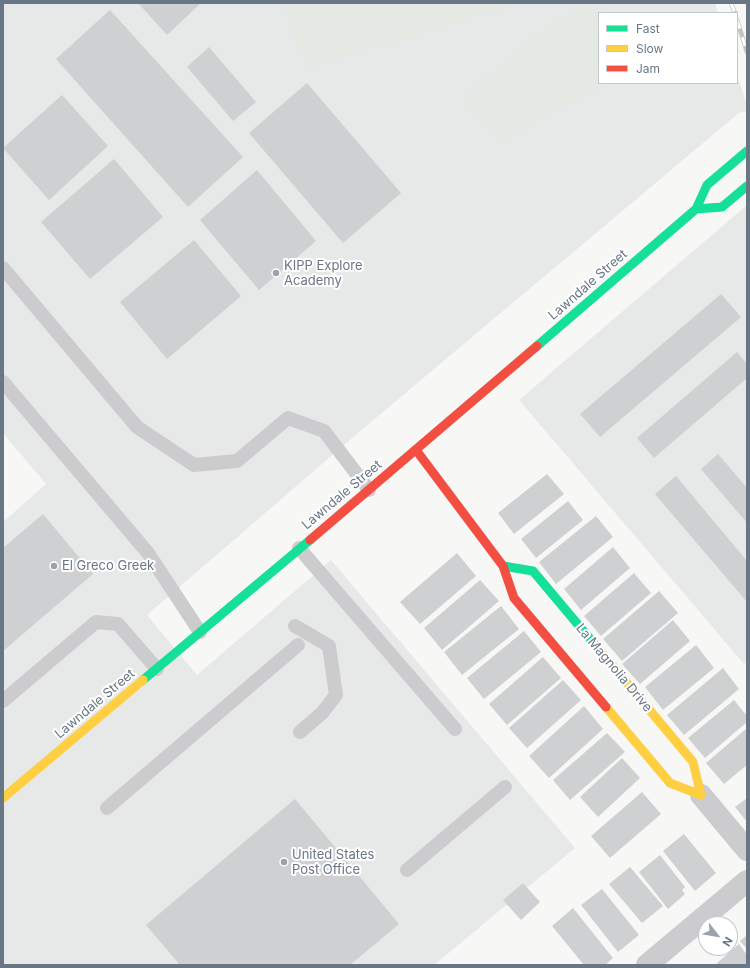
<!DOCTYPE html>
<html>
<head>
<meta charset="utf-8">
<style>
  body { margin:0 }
  #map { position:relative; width:750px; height:968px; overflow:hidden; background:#f7f7f6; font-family:Inter,sans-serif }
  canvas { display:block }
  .frame { position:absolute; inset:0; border:4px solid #687686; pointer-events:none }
  .legend { position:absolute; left:598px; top:12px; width:140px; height:72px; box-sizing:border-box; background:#fff; border:1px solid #c3c8cf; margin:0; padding:5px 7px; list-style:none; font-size:12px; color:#687686 }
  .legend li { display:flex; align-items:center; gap:8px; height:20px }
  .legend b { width:20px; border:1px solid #c3c8cf }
  .north { position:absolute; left:698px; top:916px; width:40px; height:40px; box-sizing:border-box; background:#fff; border:1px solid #c3c8cf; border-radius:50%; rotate:121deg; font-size:11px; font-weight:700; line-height:16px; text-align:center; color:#687686 }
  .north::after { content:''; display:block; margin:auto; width:14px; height:18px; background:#9aa3ad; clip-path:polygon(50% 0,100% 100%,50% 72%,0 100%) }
</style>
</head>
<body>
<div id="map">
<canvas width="750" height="968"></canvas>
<div class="frame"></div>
<ul class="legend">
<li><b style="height:5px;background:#16e098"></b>Fast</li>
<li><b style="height:5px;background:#ffcf43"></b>Slow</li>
<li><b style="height:5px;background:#f24e42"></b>Jam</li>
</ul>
<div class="north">N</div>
</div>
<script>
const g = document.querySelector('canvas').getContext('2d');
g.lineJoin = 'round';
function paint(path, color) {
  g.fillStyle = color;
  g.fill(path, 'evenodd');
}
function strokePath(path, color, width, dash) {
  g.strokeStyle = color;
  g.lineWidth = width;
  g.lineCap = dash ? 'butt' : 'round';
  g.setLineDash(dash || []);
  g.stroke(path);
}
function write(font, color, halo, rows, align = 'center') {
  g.font = font + ' Inter,sans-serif';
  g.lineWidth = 4;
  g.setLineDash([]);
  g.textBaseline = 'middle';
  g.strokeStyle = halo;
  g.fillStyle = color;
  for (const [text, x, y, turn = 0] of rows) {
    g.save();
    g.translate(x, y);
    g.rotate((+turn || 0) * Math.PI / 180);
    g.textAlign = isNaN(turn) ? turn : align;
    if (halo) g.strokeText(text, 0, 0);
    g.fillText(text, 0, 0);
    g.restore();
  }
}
const built = new Path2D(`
  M 3,3 L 715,3 L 718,13 L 599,13 L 599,83 L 737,83 L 737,74 L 747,106 L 747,111 L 739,113 L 359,432 L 147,615 L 197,675 L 331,560 L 575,848 L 434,965 L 3,965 L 3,522 L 46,484 L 3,433 Z
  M 747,205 L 747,661 L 744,664 L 519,400 Z`);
const green = new Path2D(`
  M 284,3 L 521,3 L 309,68 L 289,26 Z
  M 580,10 L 604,10 L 609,13 L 599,13 L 599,83 L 608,83 L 547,114 L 500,144 L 464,98 L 524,43 L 557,20 Z`);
const building = new Path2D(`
  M 138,3 L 201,3 L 167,35 Z
  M 110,10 L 243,157 L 188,207 L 56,59 Z
  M 209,47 L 256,102 L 233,121 L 187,67 Z
  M 307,83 L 401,193 L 343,243 L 249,133 Z
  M 62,95 L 108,146 L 49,200 L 3,148 Z
  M 114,159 L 163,217 L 90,279 L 41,222 Z
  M 257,170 L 316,241 L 259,290 L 200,220 Z
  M 194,240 L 241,296 L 167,359 L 120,302 Z
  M 721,294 L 741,317 L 600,437 L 580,414 Z
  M 737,352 L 747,364 L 747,378 L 654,458 L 637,438 Z
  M 718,454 L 747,488 L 747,523 L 701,469 Z
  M 547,474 L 564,494 L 514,534 L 498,513 Z
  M 676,476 L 747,561 L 747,602 L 655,494 Z
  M 568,501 L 583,520 L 536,558 L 521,539 Z
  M 43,514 L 93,574 L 3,651 L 3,548 Z
  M 596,516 L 613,537 L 556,584 L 539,562 Z
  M 613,547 L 630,568 L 581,610 L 564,589 Z
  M 457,553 L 476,576 L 420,624 L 400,602 Z
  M 634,573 L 651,593 L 601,636 L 584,616 Z
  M 480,580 L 499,601 L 442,650 L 424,628 Z
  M 659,591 L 678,613 L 622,661 L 603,639 Z
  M 501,606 L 519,629 L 462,675 L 444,652 Z
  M 673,620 L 690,641 L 640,684 L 622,664 Z
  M 524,631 L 541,652 L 484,699 L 467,678 Z
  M 696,645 L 714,668 L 663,710 L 645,687 Z
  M 543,657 L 561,678 L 507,725 L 489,704 Z
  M 723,668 L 739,689 L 684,735 L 667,715 Z
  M 563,680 L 581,700 L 527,748 L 509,728 Z
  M 734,700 L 747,716 L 747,722 L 705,758 L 688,738 Z
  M 584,706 L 603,729 L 549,778 L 529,756 Z
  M 747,728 L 747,765 L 724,784 L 706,763 Z
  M 607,733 L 625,752 L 570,800 L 553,780 Z
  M 622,758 L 640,778 L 598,817 L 580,797 Z
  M 642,792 L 661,814 L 610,858 L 591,836 Z
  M 747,798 L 747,822 L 735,807 Z
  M 295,799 L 399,924 L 350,965 L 180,965 L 146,925 Z
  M 684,834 L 716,873 L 695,891 L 663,851 Z
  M 660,855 L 685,887 L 682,890 L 685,894 L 668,909 L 639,872 Z
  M 630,867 L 663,906 L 642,923 L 609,884 Z
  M 523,883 L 540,902 L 521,920 L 503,900 Z
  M 602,889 L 639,935 L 618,952 L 581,905 Z
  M 573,908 L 613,958 L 605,965 L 584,965 L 552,926 Z
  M 747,935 L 747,949 L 740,941 Z
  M 739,944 L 747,955 L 747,965 L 718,965 L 717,963 Z`);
const lane = new Path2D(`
  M 3,268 L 137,427 L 194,465 L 237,461 L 288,418 L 324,431 L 369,490
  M 3,382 L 148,553 L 200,632
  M 299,548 L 455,729
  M 295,626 L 329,646 L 336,695 L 322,713 L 300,732
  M 3,701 L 96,622 L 118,624 L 157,669
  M 107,808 L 298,645
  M 407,870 L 505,787`);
const street = new Path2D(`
  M 701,795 L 747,850
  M 647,965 L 747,881`);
const fast = new Path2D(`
  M 696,209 L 722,207 L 747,186
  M 537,346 L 696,209 L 707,185 L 747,151
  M 503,566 L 533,571 L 596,646
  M 143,680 L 310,540`);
const slow = new Path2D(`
  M 596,646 L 693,762 L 701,795 L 670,783 L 606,707
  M 3,798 L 143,680`);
const jam = new Path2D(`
  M 416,450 L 503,566 L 514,598 L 606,707
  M 310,540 L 537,346`);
const rail = new Path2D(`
  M 731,3 L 735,13
  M 737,20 L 747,52`);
const markers = [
  [276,273,4,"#9aa3ad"],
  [54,566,4,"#9aa3ad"],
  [284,862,4,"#9aa3ad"]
];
const poiNames = [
  ["KIPP Explore",284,266],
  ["Academy",284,281],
  ["El Greco Greek",62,566],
  ["United States",292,855],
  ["Post Office",292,870]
];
const streetNames = [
  ["Lawndale Street",588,285,-41],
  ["Lawndale Street",342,495,-40],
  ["La Magnolia Drive",614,668,50],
  ["Lawndale Street",95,704,-40]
];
paint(built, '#e7e9e9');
paint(green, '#e5e9e4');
paint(building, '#ced0d1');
strokePath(lane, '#ccccce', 14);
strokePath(street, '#ccccce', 22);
strokePath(fast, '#16e098', 9);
strokePath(slow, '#ffcf43', 9);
strokePath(jam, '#f24e42', 9);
strokePath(rail, '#c2c3c5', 4.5);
strokePath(rail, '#fff', 3, [9]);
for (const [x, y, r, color] of markers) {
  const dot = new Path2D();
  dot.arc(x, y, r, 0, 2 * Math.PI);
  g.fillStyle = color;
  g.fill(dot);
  strokePath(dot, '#fff', 1.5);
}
write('13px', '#687686', '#fff', poiNames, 'left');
write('13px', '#687686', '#fff', streetNames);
</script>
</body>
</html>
